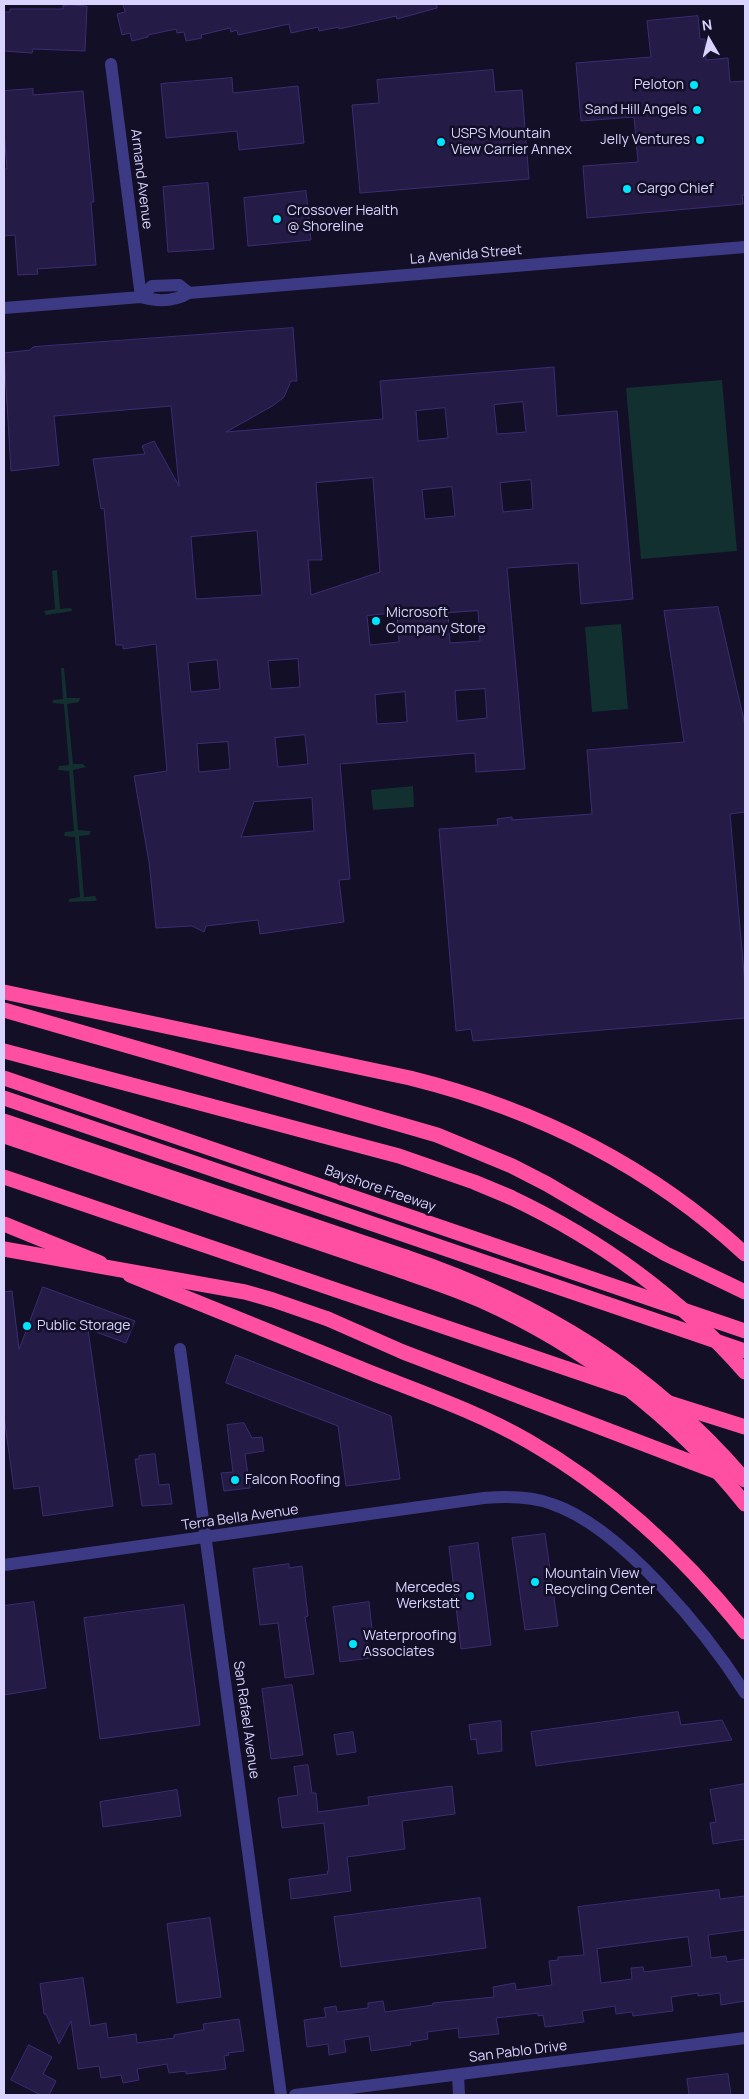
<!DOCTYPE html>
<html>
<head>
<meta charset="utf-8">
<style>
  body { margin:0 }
  #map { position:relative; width:749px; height:2099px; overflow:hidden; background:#130f26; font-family:Manrope,sans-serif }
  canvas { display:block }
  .frame { position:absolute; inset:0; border:5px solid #d9d4ff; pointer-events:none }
  .north { position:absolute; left:684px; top:15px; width:50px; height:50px; -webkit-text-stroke:4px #130f26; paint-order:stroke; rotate:352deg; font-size:14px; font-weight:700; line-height:20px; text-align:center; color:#d9d4ff }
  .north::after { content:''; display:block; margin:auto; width:18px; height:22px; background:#d9d4ff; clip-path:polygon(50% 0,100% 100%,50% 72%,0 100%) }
</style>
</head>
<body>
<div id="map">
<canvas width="749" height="2099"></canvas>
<div class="frame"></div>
<div class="north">N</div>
</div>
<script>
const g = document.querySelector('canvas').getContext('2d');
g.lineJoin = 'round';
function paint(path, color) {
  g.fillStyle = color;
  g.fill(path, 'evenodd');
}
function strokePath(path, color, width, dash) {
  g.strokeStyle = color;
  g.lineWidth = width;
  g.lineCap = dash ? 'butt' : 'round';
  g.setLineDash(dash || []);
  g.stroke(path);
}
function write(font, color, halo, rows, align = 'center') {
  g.font = font + ' Manrope,sans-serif';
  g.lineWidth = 5;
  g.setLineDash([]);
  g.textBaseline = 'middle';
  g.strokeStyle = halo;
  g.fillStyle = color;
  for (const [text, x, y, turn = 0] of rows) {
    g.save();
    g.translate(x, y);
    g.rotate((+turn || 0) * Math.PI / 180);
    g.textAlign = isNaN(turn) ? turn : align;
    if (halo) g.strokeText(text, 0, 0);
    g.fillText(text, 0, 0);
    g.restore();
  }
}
const green = new Path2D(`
  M 722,380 L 737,551 L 641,559 L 626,388 Z
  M 57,570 L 60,609 L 71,608 L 72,611 L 46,615 L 44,611 L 55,609 L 52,571 Z
  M 621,624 L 628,709 L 592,712 L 585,627 Z
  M 61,668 L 64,668 L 67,698 L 80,698 L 79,702 L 67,704 L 73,764 L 83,764 L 86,767 L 73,770 L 78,830 L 91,831 L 89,835 L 79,836 L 84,897 L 95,896 L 97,900 L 95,901 L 69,902 L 69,899 L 80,897 L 75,837 L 64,836 L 65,832 L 74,831 L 69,771 L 58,770 L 59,766 L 69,765 L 64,704 L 52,703 L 53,700 L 63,699 Z
  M 413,786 L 414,807 L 373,810 L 371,790 Z`);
const building = new Path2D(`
  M 123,4 L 437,4 L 437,8 L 397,19 L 396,16 L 339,29 L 339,27 L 319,31 L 318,27 L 291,33 L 289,24 L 238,35 L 237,30 L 231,32 L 230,28 L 201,35 L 202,38 L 186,41 L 184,32 L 177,33 L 176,29 L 148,35 L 148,37 L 132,41 L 130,33 L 122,35 L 117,14 L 125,12 Z
  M 70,5 L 87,6 L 85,51 L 33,49 L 32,53 L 4,51 L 4,12 L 10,12 L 10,9 L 63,9 L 63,6 Z
  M 698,16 L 700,39 L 705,39 L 706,60 L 728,58 L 730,82 L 745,81 L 745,195 L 742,195 L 743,204 L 587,218 L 583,166 L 638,162 L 634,117 L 581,121 L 576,63 L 651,57 L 647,21 Z
  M 493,70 L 495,92 L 522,90 L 529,179 L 360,193 L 352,105 L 379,103 L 377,80 Z
  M 232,78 L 233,93 L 298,86 L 304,143 L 239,150 L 237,131 L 166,138 L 161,84 Z
  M 33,89 L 33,95 L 83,91 L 94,202 L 91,202 L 96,265 L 37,269 L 38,274 L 18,275 L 15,235 L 4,236 L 4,169 L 7,169 L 4,129 L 4,91 Z
  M 208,183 L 214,249 L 168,252 L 163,187 Z
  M 306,191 L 311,240 L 248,246 L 244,198 Z
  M 293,328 L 297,381 L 291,381 L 284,397 L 274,405 L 226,432 L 383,419 L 380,381 L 554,367 L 557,416 L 617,411 L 633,599 L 581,604 L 578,563 L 507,568 L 525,769 L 476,772 L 475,753 L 340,764 L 350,879 L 339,880 L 344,922 L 260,934 L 258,920 L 206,926 L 204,932 L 192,926 L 156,928 L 149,862 L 134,776 L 167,771 L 156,644 L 123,649 L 123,645 L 116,645 L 104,508 L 101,509 L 93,459 L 145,454 L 142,446 L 154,441 L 179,486 L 171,406 L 54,416 L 59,465 L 11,471 L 4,353 L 30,350 L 33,347 ZM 523,402 L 526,432 L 497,434 L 494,405 ZM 445,408 L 448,438 L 418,441 L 416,411 ZM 373,478 L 380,572 L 311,595 L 308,560 L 322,560 L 316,483 ZM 531,480 L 533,509 L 503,512 L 500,483 ZM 452,487 L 455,516 L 425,519 L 422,490 ZM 257,531 L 262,595 L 196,599 L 191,537 ZM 478,611 L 480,641 L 450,643 L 448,613 ZM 397,613 L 399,642 L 370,645 L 367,616 ZM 298,659 L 300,687 L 271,689 L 268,661 ZM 217,660 L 220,689 L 191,692 L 188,663 ZM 485,689 L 487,718 L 457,721 L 455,691 ZM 405,692 L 407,722 L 377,724 L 375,695 ZM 305,735 L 308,764 L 278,767 L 275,738 ZM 228,742 L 230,769 L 199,772 L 197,744 ZM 312,798 L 314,831 L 241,837 L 254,802 Z
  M 718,607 L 745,725 L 745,812 L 730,814 L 745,985 L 745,1018 L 473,1041 L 471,1029 L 456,1031 L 439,829 L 498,825 L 497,819 L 512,817 L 512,820 L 592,814 L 587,750 L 684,742 L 664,611 Z
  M 43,1287 L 135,1321 L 126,1343 L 88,1329 L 113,1506 L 43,1516 L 39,1486 L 14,1489 L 4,1417 L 4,1292 L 12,1291 L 19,1349 Z
  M 236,1355 L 391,1416 L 400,1479 L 346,1486 L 338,1426 L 226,1383 Z
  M 244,1423 L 252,1438 L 262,1437 L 264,1451 L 245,1454 L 250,1488 L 224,1491 L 221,1473 L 233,1472 L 227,1425 Z
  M 155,1454 L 159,1485 L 169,1484 L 172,1504 L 142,1506 L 135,1459 L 139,1459 L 139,1456 Z
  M 545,1534 L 558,1626 L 525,1630 L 512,1538 Z
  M 478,1543 L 491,1645 L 461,1649 L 449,1547 Z
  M 289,1564 L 289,1568 L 302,1566 L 308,1616 L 305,1617 L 314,1674 L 285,1678 L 278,1623 L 260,1625 L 253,1569 Z
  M 34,1602 L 46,1688 L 4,1695 L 4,1606 Z
  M 369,1602 L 372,1629 L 366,1630 L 370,1658 L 340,1662 L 333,1607 Z
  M 184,1605 L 200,1725 L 100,1739 L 84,1618 Z
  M 292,1685 L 303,1755 L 271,1759 L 262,1689 Z
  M 678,1712 L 681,1725 L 722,1720 L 732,1740 L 536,1766 L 531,1732 Z
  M 501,1721 L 502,1751 L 478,1754 L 476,1739 L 471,1740 L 469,1725 Z
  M 353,1732 L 356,1752 L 337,1755 L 334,1735 Z
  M 308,1765 L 312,1793 L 316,1793 L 318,1812 L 369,1805 L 368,1797 L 452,1786 L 455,1814 L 402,1821 L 405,1849 L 347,1857 L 351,1891 L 291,1899 L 289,1879 L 328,1874 L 327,1871 L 329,1871 L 324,1823 L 282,1828 L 278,1798 L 298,1795 L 294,1767 Z
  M 745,1784 L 745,1839 L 713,1844 L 710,1823 L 716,1822 L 710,1790 Z
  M 177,1790 L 181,1816 L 103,1827 L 100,1802 Z
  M 719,1890 L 720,1899 L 745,1896 L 745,1930 L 708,1935 L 711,1958 L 726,1956 L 727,1962 L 745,1959 L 745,2001 L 721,2005 L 720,1993 L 698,1996 L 698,1993 L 671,1997 L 673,2011 L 633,2016 L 632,2012 L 616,2014 L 615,2006 L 582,2011 L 584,2022 L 545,2027 L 543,2015 L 538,2016 L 538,2013 L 496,2018 L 499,2034 L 459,2038 L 458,2028 L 427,2032 L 428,2039 L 410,2042 L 411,2045 L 371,2051 L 369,2036 L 344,2040 L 346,2052 L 329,2055 L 328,2044 L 307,2047 L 304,2020 L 326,2017 L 324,2008 L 336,2006 L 337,2012 L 368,2008 L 368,2003 L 383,2001 L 385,2012 L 433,2005 L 433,2003 L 494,1997 L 493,1987 L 515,1983 L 516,1990 L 552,1985 L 549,1961 L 558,1960 L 558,1957 L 584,1955 L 578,1907 ZM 688,1937 L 692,1966 L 644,1972 L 643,1967 L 631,1968 L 632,1979 L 601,1983 L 597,1949 Z
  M 480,1898 L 486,1948 L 341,1967 L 334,1917 Z
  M 210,1918 L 221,1997 L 177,2003 L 167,1924 Z
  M 83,1978 L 90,2026 L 106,2023 L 108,2038 L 136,2034 L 137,2043 L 174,2038 L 174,2035 L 202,2030 L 204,2030 L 203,2024 L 239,2019 L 244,2051 L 228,2053 L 229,2055 L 224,2056 L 226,2069 L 186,2074 L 186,2071 L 169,2073 L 167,2064 L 137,2069 L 139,2080 L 123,2083 L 121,2075 L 101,2078 L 99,2066 L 78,2069 L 71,2021 L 59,2044 L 46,2014 L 44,2014 L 40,1984 Z
  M 29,2045 L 52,2057 L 43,2074 L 56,2081 L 49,2095 L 41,2095 L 11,2080 Z
  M 728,2074 L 731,2095 L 689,2095 L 687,2079 Z`);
const minor = new Path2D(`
  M 111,64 L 141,297
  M 141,297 L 152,286 L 179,285 L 189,293
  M 4,308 L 141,297 C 158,302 173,302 189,293 L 745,247
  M 180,1349 L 281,2095
  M 4,1565 L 484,1498 C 507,1496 531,1496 552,1504 C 621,1527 707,1633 745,1693
  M 458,2075 L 459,2095
  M 295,2095 L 745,2038`);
const highway = new Path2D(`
  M 4,992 L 410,1078 C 535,1109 650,1166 745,1254
  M 4,1010 L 437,1135 L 512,1166 L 547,1184 L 666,1254 L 745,1292
  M 4,1051 L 399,1156 L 474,1182 L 510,1197
  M 4,1078 L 745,1331
  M 4,1098 L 745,1351
  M 4,1121 L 406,1257
  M 4,1136 L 402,1271
  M 4,1177 L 627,1389
  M 4,1224 L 100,1263
  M 130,1275 C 210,1307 289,1340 369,1372 C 422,1393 478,1412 528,1441 C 613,1490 684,1556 745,1632
  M 328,1319 L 403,1352 L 720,1473
  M 666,1402 L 745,1427`);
const highwayBridge = new Path2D(`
  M 510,1197 C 599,1239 680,1298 745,1372
  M 4,1249 L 245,1292 L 273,1300 L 328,1319
  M 406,1257 C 542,1303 651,1371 745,1480
  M 402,1271 C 428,1280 455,1289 480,1300 C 583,1346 675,1416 745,1504`);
const markers = [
  [694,85,5,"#00e5ff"],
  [697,110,5,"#00e5ff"],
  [700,140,5,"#00e5ff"],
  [441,142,5,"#00e5ff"],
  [627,189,5,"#00e5ff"],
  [277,219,5,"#00e5ff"],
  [376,621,5,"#00e5ff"],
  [27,1326,5,"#00e5ff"],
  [235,1480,5,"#00e5ff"],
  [535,1582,5,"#00e5ff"],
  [470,1596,5,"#00e5ff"],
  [353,1644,5,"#00e5ff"]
];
const poiNames = [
  ["Peloton",684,85,"right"],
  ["Sand Hill Angels",687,110,"right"],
  ["USPS Mountain",451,134],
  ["View Carrier Annex",451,150],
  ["Jelly Ventures",690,140,"right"],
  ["Cargo Chief",637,189],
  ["Crossover Health",287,211],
  ["@ Shoreline",287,227],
  ["Microsoft",386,613],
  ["Company Store",386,629],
  ["Public Storage",37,1326],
  ["Falcon Roofing",245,1480],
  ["Mountain View",545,1574],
  ["Recycling Center",545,1590],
  ["Mercedes",460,1588,"right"],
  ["Werkstatt",460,1604,"right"],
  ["Waterproofing",363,1636],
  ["Associates",363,1652]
];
const streetNames = [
  ["Armand Avenue",141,179,83],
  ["La Avenida Street",466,255,-5],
  ["Bayshore Freeway",380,1189,19],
  ["Terra Bella Avenue",240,1518,-8],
  ["San Rafael Avenue",246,1720,82],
  ["San Pablo Drive",518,2052,-7]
];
paint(green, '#12302f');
paint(building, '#241b47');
strokePath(building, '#3b2d73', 1);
strokePath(minor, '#3d3a85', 12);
strokePath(highway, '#ff4fa3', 15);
strokePath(highwayBridge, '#ff4fa3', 15);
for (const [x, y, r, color] of markers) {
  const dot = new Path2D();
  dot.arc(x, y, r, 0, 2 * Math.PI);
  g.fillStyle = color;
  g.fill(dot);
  strokePath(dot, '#130f26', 2);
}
write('14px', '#d9d4ff', '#130f26', poiNames, 'left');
write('14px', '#d9d4ff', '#130f26', streetNames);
</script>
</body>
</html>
